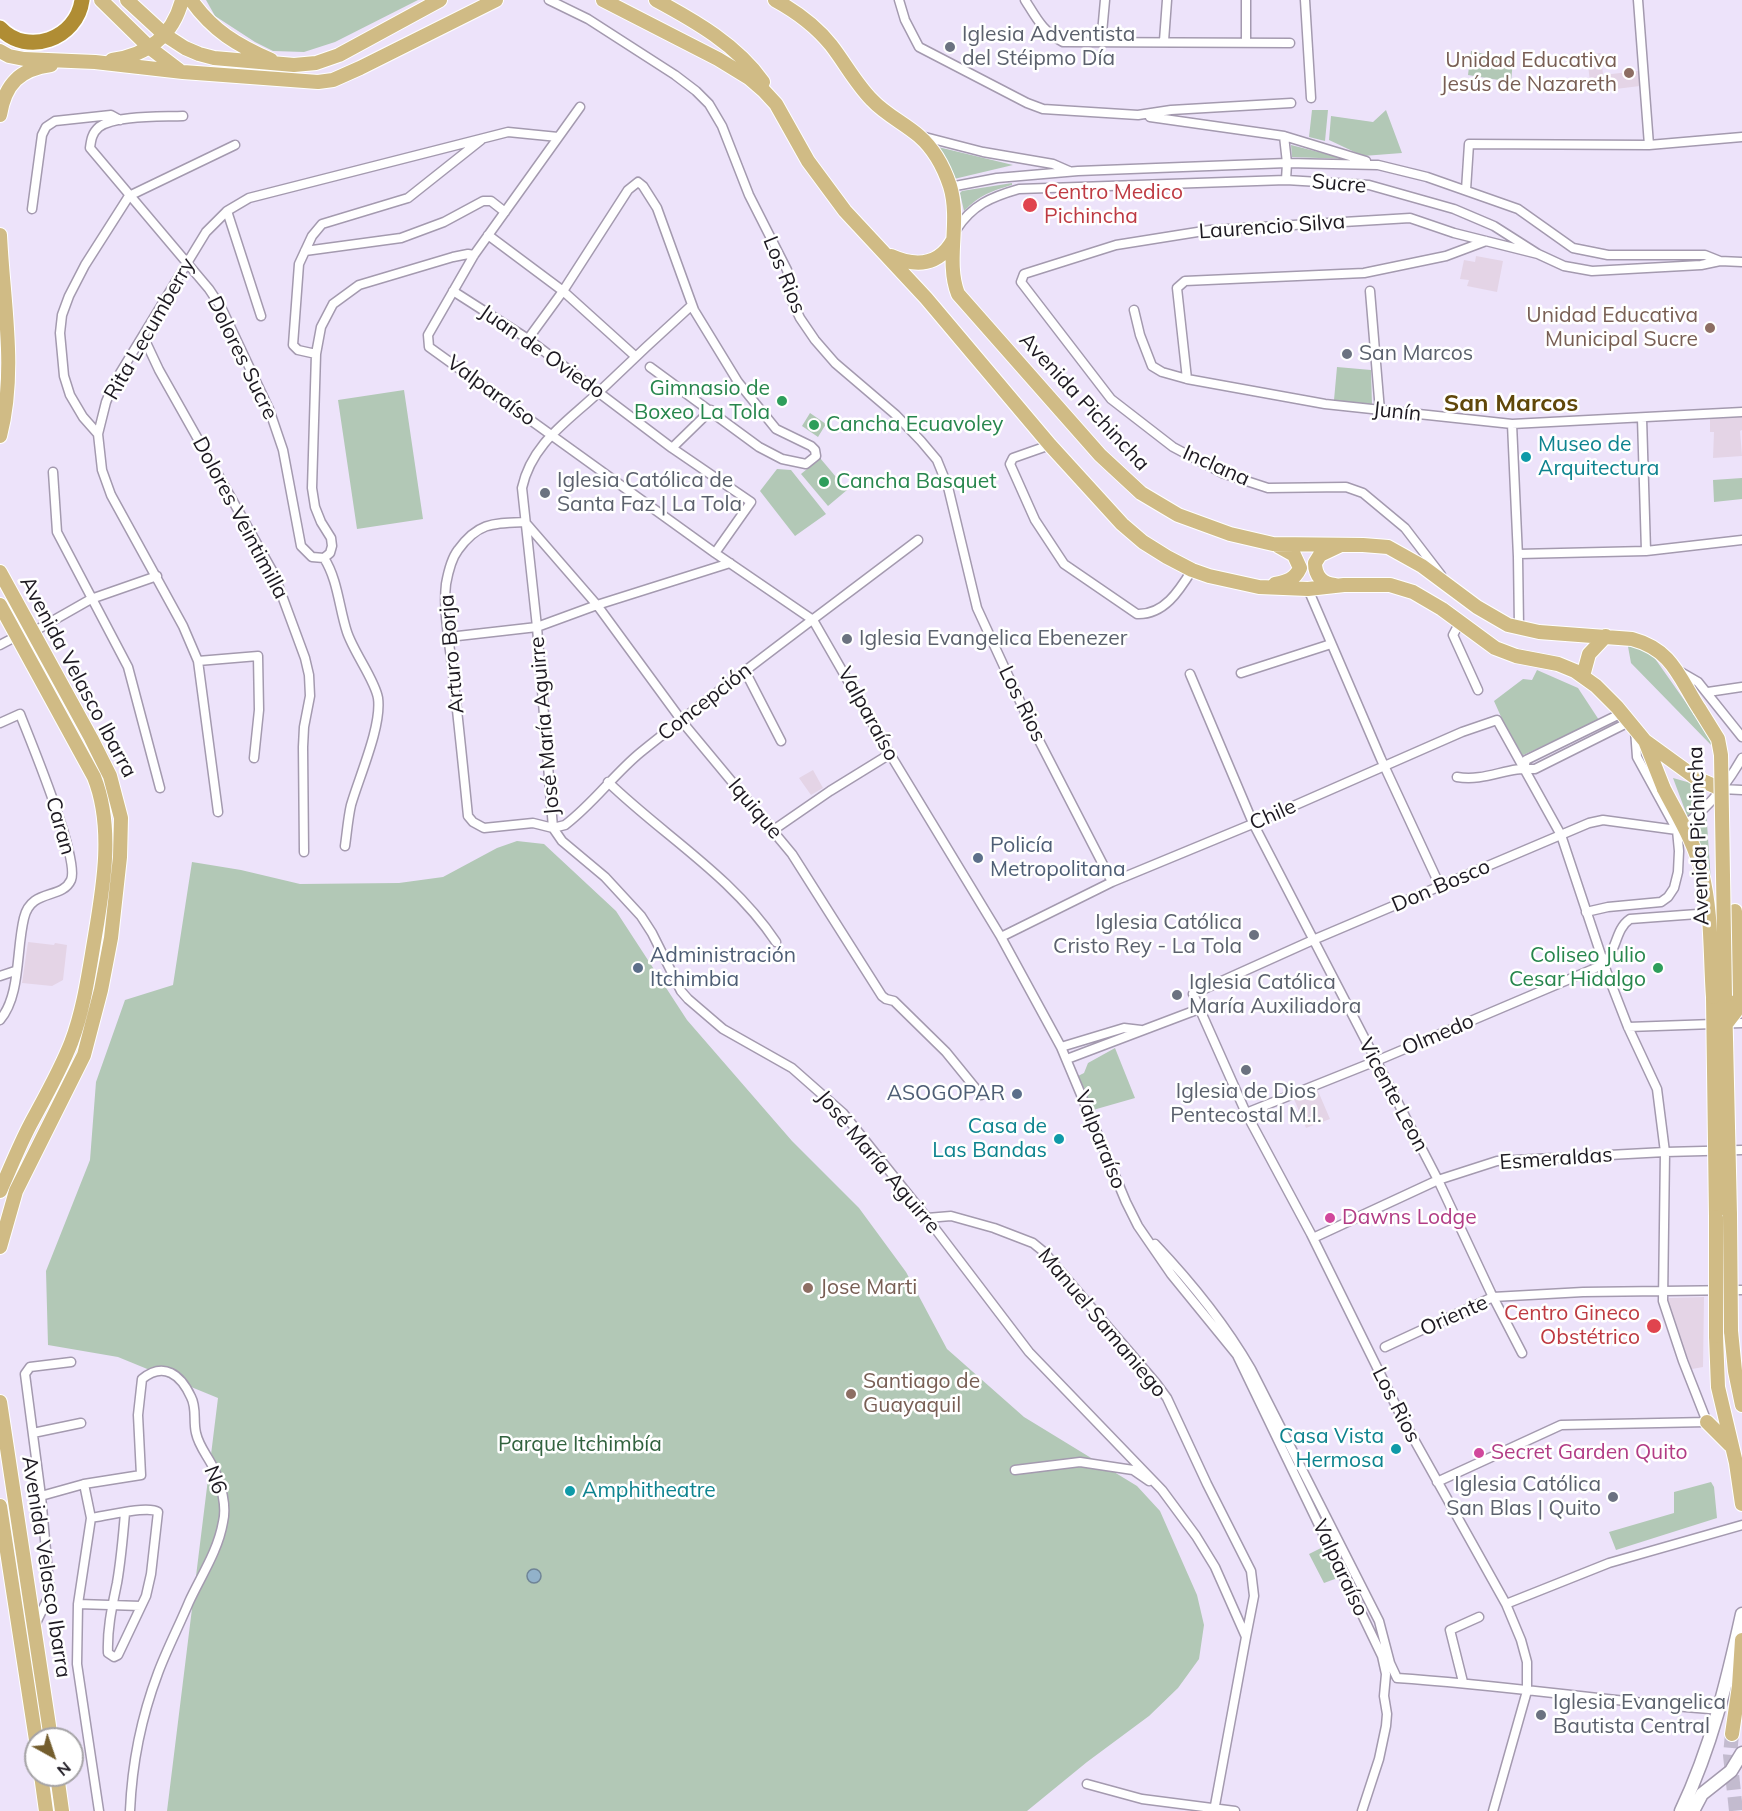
<!DOCTYPE html>
<html>
<head>
<meta charset="utf-8">
<style>
  body { margin:0 }
  #map { position:relative; width:1742px; height:1811px; overflow:hidden; background:#ede3fa; font-family:Mulish,sans-serif }
  canvas { display:block }
  .north { position:absolute; left:24px; top:1727px; width:60px; height:60px; box-sizing:border-box; background:#fff; border:2px solid #a5a3a6; border-radius:50%; rotate:140deg; font-size:16px; font-weight:700; line-height:24px; text-align:center; color:#1d1921 }
  .north::after { content:''; display:block; margin:auto; width:21px; height:27px; background:#745e2e; clip-path:polygon(50% 0,100% 100%,50% 72%,0 100%) }
</style>
</head>
<body>
<div id="map">
<canvas width="1742" height="1811"></canvas>
<div class="north">N</div>
</div>
<script>
const g = document.querySelector('canvas').getContext('2d');
g.lineJoin = 'round';
function paint(path, color) {
  g.fillStyle = color;
  g.fill(path, 'evenodd');
}
function strokePath(path, color, width, dash) {
  g.strokeStyle = color;
  g.lineWidth = width;
  g.lineCap = dash ? 'butt' : 'round';
  g.setLineDash(dash || []);
  g.stroke(path);
}
function write(font, color, halo, rows, align = 'center') {
  g.font = font + ' Mulish,sans-serif';
  g.lineWidth = 5;
  g.setLineDash([]);
  g.textBaseline = 'middle';
  g.strokeStyle = halo;
  g.fillStyle = color;
  for (const [text, x, y, turn = 0] of rows) {
    g.save();
    g.translate(x, y);
    g.rotate((+turn || 0) * Math.PI / 180);
    g.textAlign = isNaN(turn) ? turn : align;
    if (halo) g.strokeText(text, 0, 0);
    g.fillText(text, 0, 0);
    g.restore();
  }
}
const education = new Path2D(`
  M 1601,53 L 1603,75 L 1638,71 L 1640,86 L 1591,92 L 1587,55 Z
  M 1476,256 L 1503,261 L 1497,292 L 1467,286 L 1469,280 L 1460,279 L 1464,260 L 1475,262 Z
  M 1742,416 L 1742,430 L 1740,431 L 1742,456 L 1713,458 L 1714,432 L 1710,432 L 1710,418 Z
  M 813,770 L 823,788 L 811,795 L 799,778 Z
  M 28,942 L 54,945 L 55,943 L 67,945 L 63,980 L 52,986 L 22,983 Z
  M 1318,1091 L 1330,1119 L 1306,1128 L 1294,1099 Z
  M 1704,1297 L 1703,1367 L 1692,1369 L 1666,1302 L 1669,1298 Z`);
const green = new Path2D(`
  M 206,0 L 418,0 L 335,42 L 304,52 L 273,51 L 255,42 L 215,16 Z
  M 1471,51 L 1513,60 L 1511,82 L 1468,75 Z
  M 1312,110 L 1328,110 L 1325,141 L 1309,137 Z
  M 1386,110 L 1402,153 L 1363,156 L 1329,140 L 1331,116 L 1373,122 Z
  M 1291,145 L 1346,159 L 1292,157 Z
  M 938,147 L 1013,165 L 954,179 L 952,173 Z
  M 1012,183 L 1012,185 C 991,191 980,195 964,211 L 960,193 L 962,191 Z
  M 1337,367 L 1371,370 L 1372,405 L 1334,400 Z
  M 404,390 L 423,519 L 357,529 L 338,400 Z
  M 810,413 L 826,424 L 818,437 L 802,426 Z
  M 820,458 L 847,490 L 828,506 L 801,474 Z
  M 777,469 L 791,470 L 826,514 L 795,536 L 760,491 Z
  M 1742,478 L 1742,499 L 1714,502 L 1713,480 Z
  M 1627,641 L 1650,652 L 1656,660 L 1713,741 L 1712,746 L 1631,663 Z
  M 1537,670 L 1578,688 L 1599,720 L 1519,757 L 1494,701 L 1523,679 L 1532,680 Z
  M 1673,778 L 1705,787 C 1705,801 1699,808 1688,818 Z
  M 1706,809 L 1711,882 L 1693,825 Z
  M 517,841 L 544,844 L 616,911 L 687,1020 L 792,1141 L 859,1208 L 906,1272 L 947,1349 L 1024,1417 L 1137,1486 L 1160,1511 L 1197,1595 L 1204,1625 L 1199,1659 L 1178,1688 L 1149,1716 L 1087,1762 L 1027,1811 L 167,1811 L 218,1398 L 118,1357 L 48,1345 L 46,1271 L 90,1160 L 96,1082 L 125,1000 L 173,985 L 192,862 L 241,870 L 300,884 L 399,883 L 443,877 L 497,848 Z
  M 1115,1048 L 1135,1098 L 1093,1110 L 1078,1076 L 1084,1073 L 1088,1063 Z
  M 1711,1482 L 1714,1487 L 1717,1518 L 1616,1550 L 1609,1532 L 1674,1513 L 1674,1492 Z
  M 1327,1545 L 1343,1576 L 1324,1583 L 1309,1554 Z`);
const water = new Path2D(`
  M527 1576a7 7 0 1 1 14 0a7 7 0 1 1-14 0Z`);
const primaryTunnel = new Path2D(`
  M 1732,1734 L 1730,1755 L 1736,1811`);
const street = new Path2D(`
  M 549,0 L 588,19 L 675,75 L 696,91 L 709,104 L 722,126 L 749,195 L 787,270 L 790,284 L 790,297 L 800,318 L 815,340 L 835,363 L 896,415 L 921,441 L 937,460 L 948,487 L 977,608 L 1030,723 L 1112,882
  M 899,0 L 905,20 L 919,47 L 1027,103 L 1043,109 L 1138,115 L 1171,110 L 1291,103
  M 1025,0 C 1037,19 1043,32 1063,42 L 1290,43
  M 1246,0 L 1246,43
  M 1305,0 L 1311,98
  M 1638,0 L 1649,145
  M 1164,41 L 1167,0
  M 1103,42 L 1102,33 L 1105,0
  M 580,107 L 474,255 L 428,335 L 429,347 L 715,553 L 813,620 L 890,754 L 1001,937 L 1061,1047 L 1126,1202 L 1138,1226 L 1171,1274 L 1237,1355 L 1382,1656 L 1386,1674 L 1384,1696 L 1387,1714 L 1386,1726 L 1379,1759 L 1362,1811
  M 183,116 C 162,117 115,115 99,127 C 92,133 91,140 90,148 L 209,289 L 221,307 L 269,409 L 283,450 L 301,546 L 312,557 L 324,558
  M 1150,117 L 1284,136 L 1366,161
  M 921,136 L 983,152 L 1053,164 L 1069,171
  M 1284,136 L 1287,163 L 1286,180
  M 950,187 L 997,178 L 1078,171 L 1287,163 L 1378,165 L 1427,177 L 1518,209 L 1573,248 L 1608,255 L 1705,255 L 1720,261
  M 1466,190 L 1469,144 L 1649,145 L 1742,137
  M 32,209 L 42,135 L 46,127 L 55,121 L 111,115 L 120,120
  M 227,211 L 261,316
  M 956,230 C 972,205 991,197 1019,189 L 1286,180 L 1369,185 L 1454,209 L 1494,226 L 1538,254 L 1564,266 L 1592,271 L 1701,265 L 1720,261 L 1742,262
  M 488,235 L 563,291 L 635,356
  M 305,251 L 401,238 L 444,222 L 483,201 L 491,201 L 505,212
  M 453,291 L 528,339 L 672,448 L 751,502 L 715,553
  M 1370,291 L 1380,411
  M 692,305 C 661,333 631,361 601,390 C 570,420 532,442 522,488 L 537,627 L 553,828 L 562,841 L 605,877 L 641,916 L 652,933 L 681,991 L 688,999 L 723,1029 L 792,1068 L 843,1113 L 927,1218 L 1029,1352 L 1162,1490 L 1196,1536 L 1215,1567 L 1246,1637 L 1214,1811
  M 1134,310 L 1140,335 L 1152,366 L 1162,372 L 1187,379 L 1325,404 L 1512,424 L 1742,412
  M 143,336 L 159,370 L 274,574 L 305,658 L 309,675 L 310,696 L 304,727 L 303,747 L 304,852
  M 528,339 L 563,291 L 628,190 L 638,182 L 643,186 L 657,208 L 694,310 L 738,382 L 776,429 L 811,446 L 815,450 L 816,456 L 806,464 L 782,459 L 759,447 L 650,367
  M 316,354 L 298,350 L 293,345 L 299,264 L 312,236 L 322,224 L 408,198 L 481,140
  M 1187,379 L 1177,288 L 1185,281 L 1364,273 L 1446,256 L 1486,241
  M 1642,418 L 1646,551
  M 1512,424 L 1518,557 L 1519,627
  M 98,434 L 83,417 L 70,395 L 64,376 L 60,333 L 62,315 L 69,296 L 85,265 L 129,196 L 235,145
  M 1050,445 L 1013,458 L 1010,464 L 1035,520 L 1064,564 L 1137,614 C 1164,615 1179,591 1192,570
  M 672,448 L 711,410
  M 53,472 L 57,532 L 128,667 L 160,788
  M 918,540 C 826,610 732,679 641,752 C 614,774 593,804 565,825 L 553,828 L 533,823 L 484,828 L 473,822 L 468,816 C 463,766 458,716 452,666 C 449,640 443,611 446,584 C 448,573 451,559 458,550 C 478,522 494,523 525,522 L 597,605 L 682,721 L 684,724 L 792,854 L 882,996 L 886,999 L 894,1001 L 946,1052 L 981,1095
  M 1518,554 L 1646,551 L 1742,540
  M 324,558 L 330,553 L 332,546 L 331,538 L 321,522 L 315,507 L 312,488 L 316,354 L 321,327 L 333,304 L 359,285 L 453,257 L 468,254 L 474,255
  M 324,558 C 338,580 339,608 347,632 C 354,653 375,680 378,698 C 382,726 359,777 351,805 C 348,818 347,832 345,846
  M 1441,575 L 1405,528 L 1363,493 L 1346,487 L 1268,488 L 1222,473 L 1173,447 L 1111,399 L 1021,282 L 1024,274 L 1116,245 L 1210,230 L 1410,218 L 1454,233 L 1538,254
  M 1308,589 L 1381,759 L 1440,886
  M 1460,622 L 1453,635 L 1478,690
  M 33,632 L 91,599 L 157,576
  M 449,637 L 537,627 L 597,605 L 730,563
  M 0,645 L 17,636
  M 198,661 L 258,656 L 259,710 L 254,758
  M 745,671 L 781,741
  M 1679,671 L 1698,682 L 1742,737
  M 1241,673 L 1331,644
  M 1190,674 L 1253,823 L 1438,1180 L 1491,1293 L 1522,1353
  M 1708,692 L 1742,687
  M 0,723 L 20,714 C 30,740 80,859 71,880 C 62,900 31,888 24,918 C 16,950 21,995 0,1020
  M 1524,768 L 1526,760 L 1622,713
  M 1457,777 C 1486,782 1508,766 1535,769 L 1629,722
  M 608,782 C 664,836 732,876 776,942
  M 1721,789 L 1742,790
  M 218,812 L 198,661 L 183,626 L 111,495 L 102,470 L 98,434 L 106,402 L 114,383 L 206,232 L 227,211 L 249,198 L 508,132 L 558,137
  M 772,831 L 830,791 L 890,754
  M 1586,912 L 1608,907 L 1661,902 L 1668,897 L 1674,888 L 1678,872 L 1679,851 L 1677,830 L 1637,757 L 1635,730
  M 1001,937 L 1112,882 L 1250,825 L 1462,732 L 1497,720 L 1561,835 L 1607,973 L 1628,1027 L 1657,1089 L 1665,1152 L 1663,1301 L 1683,1361 L 1707,1422 L 1561,1425 L 1437,1482
  M 0,976 L 15,971
  M 1628,1027 L 1742,1023
  M 1061,1047 L 1124,1028 L 1141,1030
  M 1067,1059 L 1199,1009
  M 1246,1113 L 1381,1059 L 1591,970 C 1595,968 1601,966 1604,963 C 1617,951 1615,929 1630,919 L 1711,913
  M 927,1218 L 951,1216 L 994,1228 L 1033,1243 L 1044,1252 L 1156,1383 L 1167,1398 L 1207,1484 L 1251,1571 L 1254,1596 L 1246,1637
  M 1313,1238 L 1438,1180 L 1497,1161 L 1665,1152 L 1742,1150
  M 1155,1244 C 1191,1282 1225,1324 1251,1369 L 1379,1621 L 1390,1663 L 1397,1678 C 1505,1685 1612,1702 1720,1710
  M 1385,1347 L 1493,1297 L 1583,1292 L 1742,1290
  M 33,1433 L 81,1423
  M 1015,1470 L 1080,1462 L 1133,1470 L 1149,1481
  M 84,1484 L 91,1518 L 78,1604 L 77,1664 L 99,1811
  M 41,1496 L 84,1484 L 141,1475 L 138,1415 L 142,1379 C 164,1361 181,1375 191,1397 C 197,1408 193,1421 196,1433 C 199,1447 208,1456 214,1469 C 221,1484 227,1506 223,1522 C 218,1551 201,1576 189,1602 C 179,1626 167,1649 158,1673 C 141,1718 132,1763 130,1811
  M 91,1518 C 105,1516 148,1505 158,1512 L 151,1574 L 146,1596 L 118,1655 L 114,1657 L 108,1653 C 107,1629 112,1607 117,1583 C 121,1560 123,1537 125,1513
  M 78,1604 L 141,1606
  M 1506,1604 L 1609,1563 L 1742,1525
  M 35,1625 L 50,1594 L 41,1496 L 25,1374 L 30,1367 L 71,1362
  M 1463,1682 L 1450,1630 L 1479,1617
  M 1087,1784 L 1142,1799 L 1235,1811
  M 1493,1811 L 1527,1691 L 1527,1662 L 1521,1640 L 1506,1604 L 1402,1418 L 1311,1234 L 1246,1113 L 1193,994 L 1313,940 L 1589,823 L 1603,820 L 1677,830 C 1704,813 1726,786 1742,758`);
const secondary = new Path2D(`
  M 1681,1811 C 1711,1748 1727,1682 1742,1614
  M 1693,1811 L 1702,1794 L 1731,1771 L 1742,1753`);
const primary = new Path2D(`
  M 101,0 L 150,48 L 179,70
  M 127,0 L 165,35 L 185,48 L 199,54 L 214,58 L 294,65 L 316,63 L 339,55 L 440,0
  M 191,0 C 213,31 237,45 271,60
  M 603,0 L 718,59 L 749,78 L 764,91 L 776,104 L 808,161 L 845,211 L 926,298 L 1050,445 L 1122,524 L 1143,542 L 1167,557 L 1192,570 L 1209,576 L 1259,587 L 1308,589 L 1344,585 L 1390,585 L 1413,592 L 1442,609 L 1495,648 L 1516,656 L 1558,664 L 1575,671 L 1596,686 L 1617,707 L 1645,741 L 1664,789
  M 656,0 C 695,21 737,45 763,82
  M 775,0 C 797,12 815,25 831,45 C 845,63 856,84 872,100 C 886,115 904,123 919,136 C 934,149 944,168 950,186 C 961,222 945,261 958,294 L 1100,455 L 1141,493 L 1178,515 L 1230,534 L 1273,544 L 1363,545 L 1388,547 L 1422,566 L 1477,607 L 1508,625 L 1539,632 L 1632,639 C 1673,650 1679,678 1700,710
  M 0,51 L 9,56 L 24,59 L 95,62 L 183,72 L 318,82 L 333,80 L 360,68 L 496,0
  M 112,60 C 148,55 173,35 182,0
  M 0,115 C 5,84 20,69 51,65
  M 0,235 C 3,302 17,370 0,436
  M 891,256 C 916,267 939,266 953,240
  M 0,572 L 91,738 L 110,776 L 121,818 L 120,857 L 111,938 L 101,990 L 84,1055 L 16,1191 L 0,1247
  M 1275,584 C 1287,582 1295,579 1300,568 L 1294,555 L 1278,546
  M 1335,585 C 1322,584 1315,575 1315,563 L 1320,555 L 1339,546
  M 0,605 L 94,777 C 116,832 101,898 92,954 C 87,984 82,1014 71,1043 C 60,1071 45,1097 30,1125 C 19,1146 10,1169 0,1191
  M 1583,676 L 1589,654 L 1606,636
  M 1645,741 L 1696,778 L 1721,789
  M 1725,996 L 1730,1215
  M 1713,997 L 1716,1217
  M 1726,1024 L 1736,1011 L 1735,911
  M 1731,1331 L 1735,1371 L 1742,1405
  M 1716,1336 L 1718,1387 L 1736,1463 L 1742,1504
  M 0,1402 L 51,1739
  M 1707,1422 L 1730,1445
  M 0,1506 L 36,1740
  M 1732,1734 L 1739,1686 L 1742,1640
  M 41,1775 L 46,1811
  M 57,1775 L 62,1811`);
const highway = new Path2D(`
  M 0,28 C 27,57 77,39 82,0`);
const primaryBridge = new Path2D(`
  M 1700,710 L 1718,739 L 1721,755 L 1725,996
  M 1664,789 C 1678,816 1695,843 1702,873 C 1712,912 1710,957 1713,997
  M 1730,1215 L 1731,1331
  M 1716,1217 L 1716,1336`);
const markers = [
  [950,47,6,"#6b7280"],
  [1629,73,6,"#8d6e63"],
  [1030,205,8,"#e0444e"],
  [1710,328,6,"#8d6e63"],
  [1347,354,6,"#6b7280"],
  [782,401,6,"#2e9e5b"],
  [814,425,6,"#2e9e5b"],
  [1526,457,6,"#0f9aa8"],
  [824,482,6,"#2e9e5b"],
  [545,493,6,"#6b7280"],
  [847,639,6,"#6b7280"],
  [978,858,6,"#5c6f8a"],
  [1254,935,6,"#6b7280"],
  [638,968,6,"#5c6f8a"],
  [1658,968,6,"#2e9e5b"],
  [1177,995,6,"#6b7280"],
  [1246,1070,6,"#6b7280"],
  [1017,1094,6,"#5c6f8a"],
  [1059,1139,6,"#0f9aa8"],
  [1330,1218,6,"#d1479c"],
  [808,1288,6,"#8d6e63"],
  [1654,1326,8,"#e0444e"],
  [851,1394,6,"#8d6e63"],
  [1396,1449,6,"#0f9aa8"],
  [1479,1453,6,"#d1479c"],
  [570,1491,6,"#0f9aa8"],
  [1613,1497,6,"#6b7280"],
  [1541,1715,6,"#6b7280"]
];
const worshipNames = [
  ["Iglesia Adventista",962,35],
  ["del Stéipmo Día",962,59],
  ["San Marcos",1359,354],
  ["Iglesia Católica de",557,481],
  ["Santa Faz | La Tola",557,505],
  ["Iglesia Evangelica Ebenezer",859,639],
  ["Iglesia Católica",1242,923,"right"],
  ["Cristo Rey - La Tola",1242,947,"right"],
  ["Iglesia Católica",1189,983],
  ["María Auxiliadora",1189,1007],
  ["Iglesia de Dios",1246,1092,"center"],
  ["Pentecostal M.I.",1246,1116,"center"],
  ["Iglesia Católica",1601,1485,"right"],
  ["San Blas | Quito",1601,1509,"right"],
  ["Iglesia Evangelica",1553,1703],
  ["Bautista Central",1553,1727]
];
const educationNames = [
  ["Unidad Educativa",1617,61],
  ["Jesús de Nazareth",1617,85],
  ["Unidad Educativa",1698,316],
  ["Municipal Sucre",1698,340],
  ["Jose Marti",820,1288,"left"],
  ["Santiago de",863,1382,"left"],
  ["Guayaquil",863,1406,"left"]
];
const streetNames = [
  ["Sucre",1339,184,5],
  ["Laurencio Silva",1272,227,-4],
  ["Los Rios",784,275,68],
  ["Rita Lecumberry",150,329,-60],
  ["Juan de Oviedo",542,352,35],
  ["Dolores Sucre",242,358,64],
  ["Valparaíso",491,391,36],
  ["Avenida Pichincha",1084,402,47],
  ["Junín",1397,412,6],
  ["Inclana",1216,466,24],
  ["Dolores Veintimilla",240,518,62],
  ["Arturo Borja",452,654,-95],
  ["Avenida Velasco Ibarra",78,677,62],
  ["Concepción",705,702,-38],
  ["Los Rios",1022,704,64],
  ["Valparaíso",868,714,61],
  ["José María Aguirre",545,726,-95],
  ["Iquique",755,809,50],
  ["Chile",1273,815,-24],
  ["Caran",60,826,74],
  ["Avenida Pichincha",1699,836,-92],
  ["Don Bosco",1441,886,-23],
  ["Olmedo",1438,1035,-23],
  ["Vicente Leon",1393,1095,62],
  ["Valparaíso",1100,1140,68],
  ["Esmeraldas",1556,1159,-4],
  ["José María Aguirre",878,1162,50],
  ["Oriente",1454,1316,-24],
  ["Manuel Samaniego",1102,1323,50],
  ["Los Rios",1396,1405,63],
  ["N6",215,1480,69],
  ["Avenida Velasco Ibarra",46,1567,81],
  ["Valparaíso",1340,1568,65]
];
const healthNames = [
  ["Centro Medico",1044,193],
  ["Pichincha",1044,217],
  ["Centro Gineco",1640,1314,"right"],
  ["Obstétrico",1640,1338,"right"]
];
const leisureNames = [
  ["Gimnasio de",770,389],
  ["Boxeo La Tola",770,413],
  ["Cancha Ecuavoley",826,425,"left"],
  ["Cancha Basquet",836,482,"left"],
  ["Coliseo Julio",1646,956],
  ["Cesar Hidalgo",1646,980]
];
const cultureNames = [
  ["Museo de",1538,445],
  ["Arquitectura",1538,469],
  ["Casa de",1047,1127,"right"],
  ["Las Bandas",1047,1151,"right"],
  ["Casa Vista",1384,1437,"right"],
  ["Hermosa",1384,1461,"right"],
  ["Amphitheatre",582,1491]
];
const serviceNames = [
  ["Policía",990,846],
  ["Metropolitana",990,870],
  ["Administración",650,956],
  ["Itchimbia",650,980],
  ["ASOGOPAR",1005,1094,"right"]
];
const hotelNames = [
  ["Dawns Lodge",1342,1218],
  ["Secret Garden Quito",1491,1453]
];
const parkNames = [
  ["Parque Itchimbía",580,1445]
];
const quarterNames = [
  ["San Marcos",1511,404]
];
paint(education, '#e4d4e6');
paint(green, '#b2c8b6');
paint(water, '#92b2ca');
strokePath(water, '#6f8497', 1.5);
strokePath(primaryTunnel, '#c3bbcf', 14, [14, 7]);
strokePath(street, '#a49aaf', 11);
strokePath(secondary, '#a49aaf', 15);
strokePath(primary, '#fff', 16);
strokePath(highway, '#fff', 18);
strokePath(street, '#fff', 8);
strokePath(secondary, '#fff', 12);
strokePath(primary, '#d0bb85', 14);
strokePath(highway, '#b08d34', 15);
strokePath(primaryBridge, '#fff', 16, []);
strokePath(primaryBridge, '#d0bb85', 14);
for (const [x, y, r, color] of markers) {
  const dot = new Path2D();
  dot.arc(x, y, r, 0, 2 * Math.PI);
  g.fillStyle = color;
  g.fill(dot);
  strokePath(dot, '#fff', 2);
}
write('21px', '#5b616d', '#fff', worshipNames, 'left');
write('21px', '#785e54', '#fff', educationNames, 'right');
write('21px', '#1d1921', '#fff', streetNames);
write('21px', '#be3a42', '#fff', healthNames, 'left');
write('21px', '#27864d', '#fff', leisureNames, 'right');
write('21px', '#0d838f', '#fff', cultureNames, 'left');
write('21px', '#4e5e75', '#fff', serviceNames, 'left');
write('21px', '#b23c85', '#fff', hotelNames, 'left');
write('21px', '#31623e', '#fff', parkNames);
write('bold 24px', '#60470a', '#fff', quarterNames);
</script>
</body>
</html>
